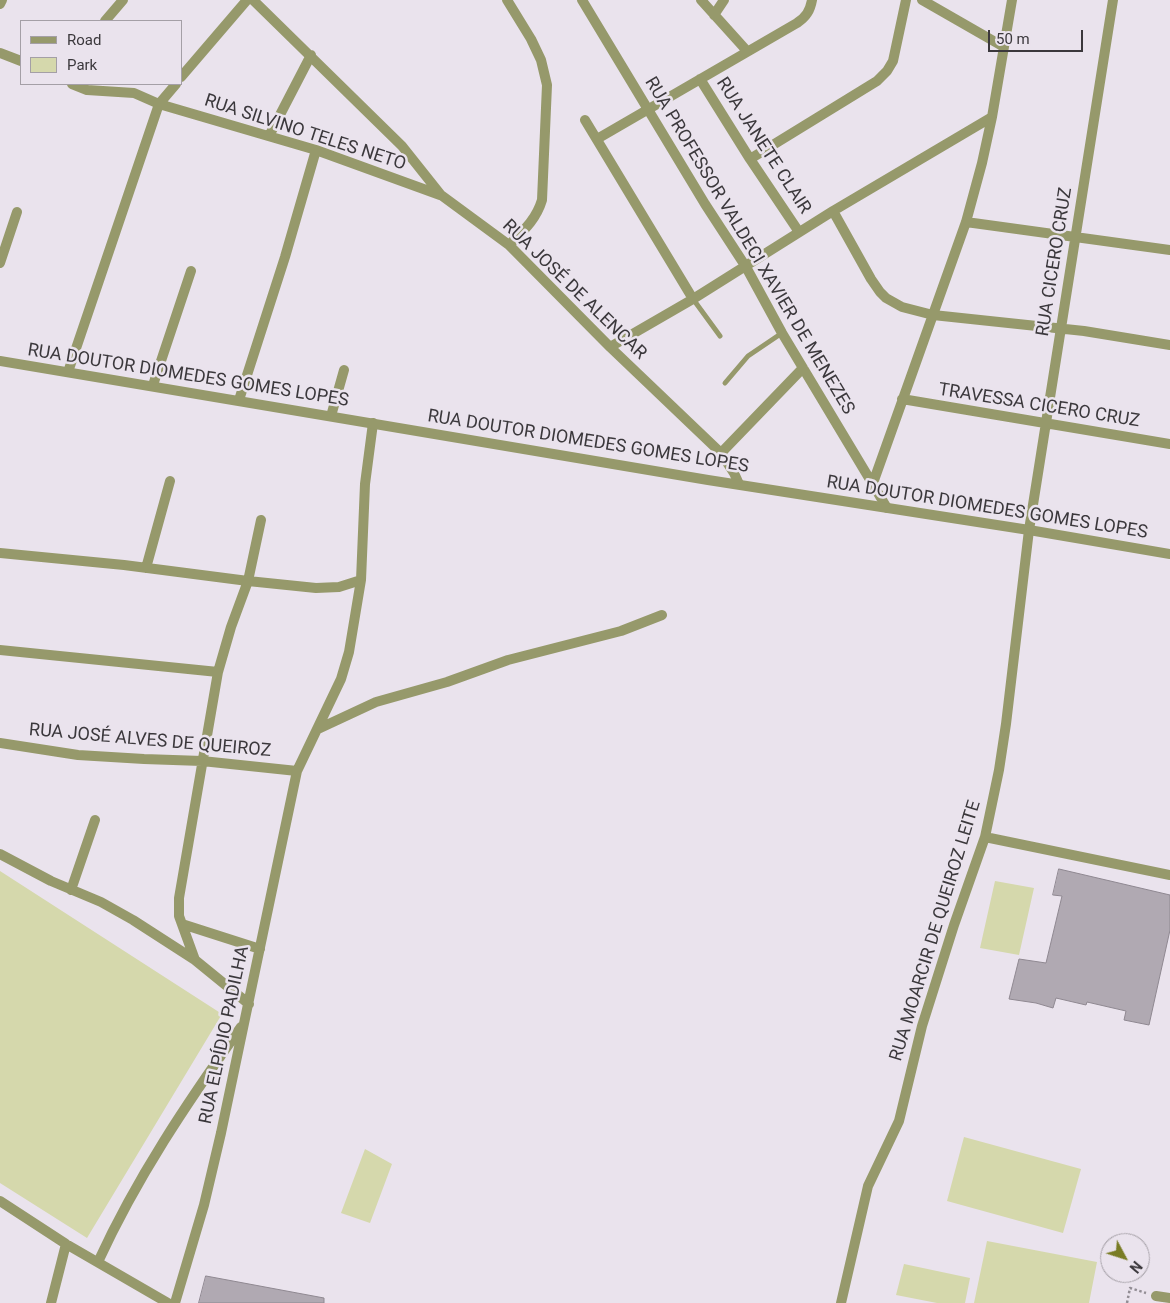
<!DOCTYPE html>
<html>
<head>
<meta charset="utf-8">
<style>
  body { margin:0 }
  #map { position:relative; width:1170px; height:1303px; overflow:hidden; background:#eae3ed; font-family:Roboto,sans-serif }
  canvas { display:block }
  .legend { position:absolute; left:20px; top:20px; width:162px; height:65px; box-sizing:border-box; background:#eae3ed; border:1px solid #a49fa6; margin:0; padding:6px 9px; list-style:none; font-size:15px; color:#3b383c }
  .legend li { display:flex; align-items:center; gap:10px; height:25px }
  .legend b { width:25px; border:1px solid #a49fa6 }
  .north { position:absolute; left:1100px; top:1233px; width:50px; height:50px; box-sizing:border-box; background:#eae3ed; border:1px solid #a49fa6; border-radius:50%; rotate:130deg; font-size:14px; font-weight:700; line-height:20px; text-align:center; color:#3b383c }
  .north::after { content:''; display:block; margin:auto; width:18px; height:22px; background:#797c25; clip-path:polygon(50% 0,100% 100%,50% 72%,0 100%) }
  .scale { position:absolute; left:988px; top:30px; width:95px; height:22px; box-sizing:border-box; border:2px solid #3b383c; border-top:0; padding-left:6px; font-size:15px; line-height:18px; white-space:nowrap; color:#3b383c; -webkit-text-stroke:4px #eae3ed; paint-order:stroke }
</style>
</head>
<body>
<div id="map">
<canvas width="1170" height="1303"></canvas>
<ul class="legend">
<li><b style="height:6px;background:#96996b"></b>Road</li>
<li><b style="height:14px;background:#d5d8ac"></b>Park</li>
</ul>
<div class="north">N</div>
<div class="scale">50 m</div>
</div>
<script>
const g = document.querySelector('canvas').getContext('2d');
g.lineJoin = 'round';
function paint(path, color) {
  g.fillStyle = color;
  g.fill(path, 'evenodd');
}
function strokePath(path, color, width, dash) {
  g.strokeStyle = color;
  g.lineWidth = width;
  g.lineCap = dash ? 'butt' : 'round';
  g.setLineDash(dash || []);
  g.stroke(path);
}
function write(font, color, halo, rows, align = 'center') {
  g.font = font + ' Roboto,sans-serif';
  g.lineWidth = 5;
  g.setLineDash([]);
  g.textBaseline = 'middle';
  g.strokeStyle = halo;
  g.fillStyle = color;
  for (const [text, x, y, turn = 0] of rows) {
    g.save();
    g.translate(x, y);
    g.rotate((+turn || 0) * Math.PI / 180);
    g.textAlign = isNaN(turn) ? turn : align;
    if (halo) g.strokeText(text, 0, 0);
    g.fillText(text, 0, 0);
    g.restore();
  }
}
const green = new Path2D(`
  M 0,871 L 222,1014 L 87,1238 L 0,1183 Z
  M 995,881 L 1034,888 L 1019,955 L 980,948 Z
  M 964,1137 L 1081,1169 L 1063,1233 L 947,1201 Z
  M 365,1149 L 392,1164 L 370,1223 L 341,1213 Z
  M 987,1241 L 1097,1262 L 1089,1303 L 974,1303 Z
  M 904,1264 L 970,1278 L 965,1303 L 937,1303 L 896,1295 Z`);
const building = new Path2D(`
  M 1059,869 L 1170,895 L 1170,930 L 1149,1025 L 1124,1020 L 1126,1011 L 1087,1002 L 1086,1005 L 1056,998 L 1053,1008 L 1036,1003 L 1009,999 L 1019,959 L 1046,963 L 1062,896 L 1053,895 Z
  M 206,1276 L 324,1298 L 324,1303 L 199,1303 Z`);
const path = new Path2D(`
  M 1127,1303 L 1130,1288 L 1146,1293`);
const service = new Path2D(`
  M 693,299 L 720,336
  M 725,383 L 748,356 L 782,333`);
const minor = new Path2D(`
  M 253,0 L 402,146 L 441,195 L 509,245 L 610,347 L 721,453 L 734,473 L 739,484
  M 507,0 L 531,39 L 541,60 L 547,85 L 542,200 C 536,220 523,231 509,245
  M 582,0 L 705,204 L 746,267 L 782,333 L 887,508
  M 701,0 L 747,51
  M 922,0 L 1004,47
  M 0,4 L 2,0
  M 714,15 L 724,0
  M 105,21 L 123,0
  M 0,53 L 21,61
  M 181,77 L 247,0
  M 700,79 L 750,159 L 799,232
  M 72,84 L 87,90 L 134,93 L 159,104 L 316,150 L 440,195
  M 585,120 L 693,299
  M 269,136 L 311,55
  M 597,139 L 797,23 C 806,17 810,11 812,0
  M 750,159 L 877,81 L 887,71 L 893,61 L 906,0
  M 833,211 L 871,279 L 880,292 L 886,298 L 902,307 L 933,315 L 1084,331 L 1170,345
  M 966,222 L 1170,250
  M 0,263 L 17,212
  M 610,347 L 693,299 L 833,211 L 992,117
  M 68,372 L 159,104 L 176,84
  M 153,385 L 191,271
  M 902,399 L 1170,444
  M 239,400 L 285,257 L 316,150
  M 331,416 L 344,370
  M 721,453 L 803,368
  M 873,483 L 966,222 L 982,163 L 992,117 L 1012,0
  M 0,553 L 124,565 L 248,581 L 316,588 L 339,587 L 361,580
  M 146,568 L 170,481
  M 0,650 L 218,672
  M 318,729 L 376,702 L 447,682 L 508,660 L 621,631 L 662,615
  M 0,743 L 78,755 L 144,759 L 202,761 L 297,771
  M 985,837 L 1170,875
  M 0,854 L 51,881 L 101,902 L 133,920 L 195,960 L 249,1004
  M 71,890 L 95,820
  M 182,924 L 260,949
  M 195,960 L 179,916 L 179,898 L 218,672 L 231,627 L 248,581 L 261,520
  M 0,1201 L 66,1244 L 168,1303
  M 98,1262 C 137,1177 187,1103 241,1027
  M 1156,1296 L 1170,1298
  M 51,1303 L 66,1244
  M 175,1303 L 204,1205 L 221,1133 L 297,771 L 341,679 L 349,652 L 361,580 L 365,484 L 373,423
  M 841,1303 L 868,1186 L 899,1121 L 922,1026 L 954,925 L 985,837 L 999,770 L 1006,724 L 1029,530 L 1113,0`);
const tertiary = new Path2D(`
  M 0,361 L 708,480 L 1029,530 L 1170,554`);
const streetNames = [
  ["RUA SILVINO TELES NETO",305,133,18],
  ["RUA JANETE CLAIR",763,146,57],
  ["RUA PROFESSOR VALDECI XAVIER DE MENEZES",749,246,59],
  ["RUA CICERO CRUZ",1055,262,-81],
  ["RUA JOSÉ DE ALENCAR",574,290,44],
  ["RUA DOUTOR DIOMEDES GOMES LOPES",188,376,9],
  ["TRAVESSA CICERO CRUZ",1039,406,9],
  ["RUA DOUTOR DIOMEDES GOMES LOPES",588,442,9],
  ["RUA DOUTOR DIOMEDES GOMES LOPES",987,508,9],
  ["RUA JOSÉ ALVES DE QUEIROZ",150,741,5],
  ["RUA MOARCIR DE QUEIROZ LEITE",936,931,-73],
  ["RUA ELPÍDIO PADILHA",225,1035,-78]
];
paint(green, '#d5d8ac');
paint(building, '#b0a9b2');
strokePath(building, '#8f8891', 1);
strokePath(path, '#928d94', 2.5, [2.5, 2.5]);
strokePath(service, '#96996b', 5);
strokePath(minor, '#96996b', 10);
strokePath(tertiary, '#96996b', 10);
write('18px', '#3b383c', '#eae3ed', streetNames);
</script>
</body>
</html>
